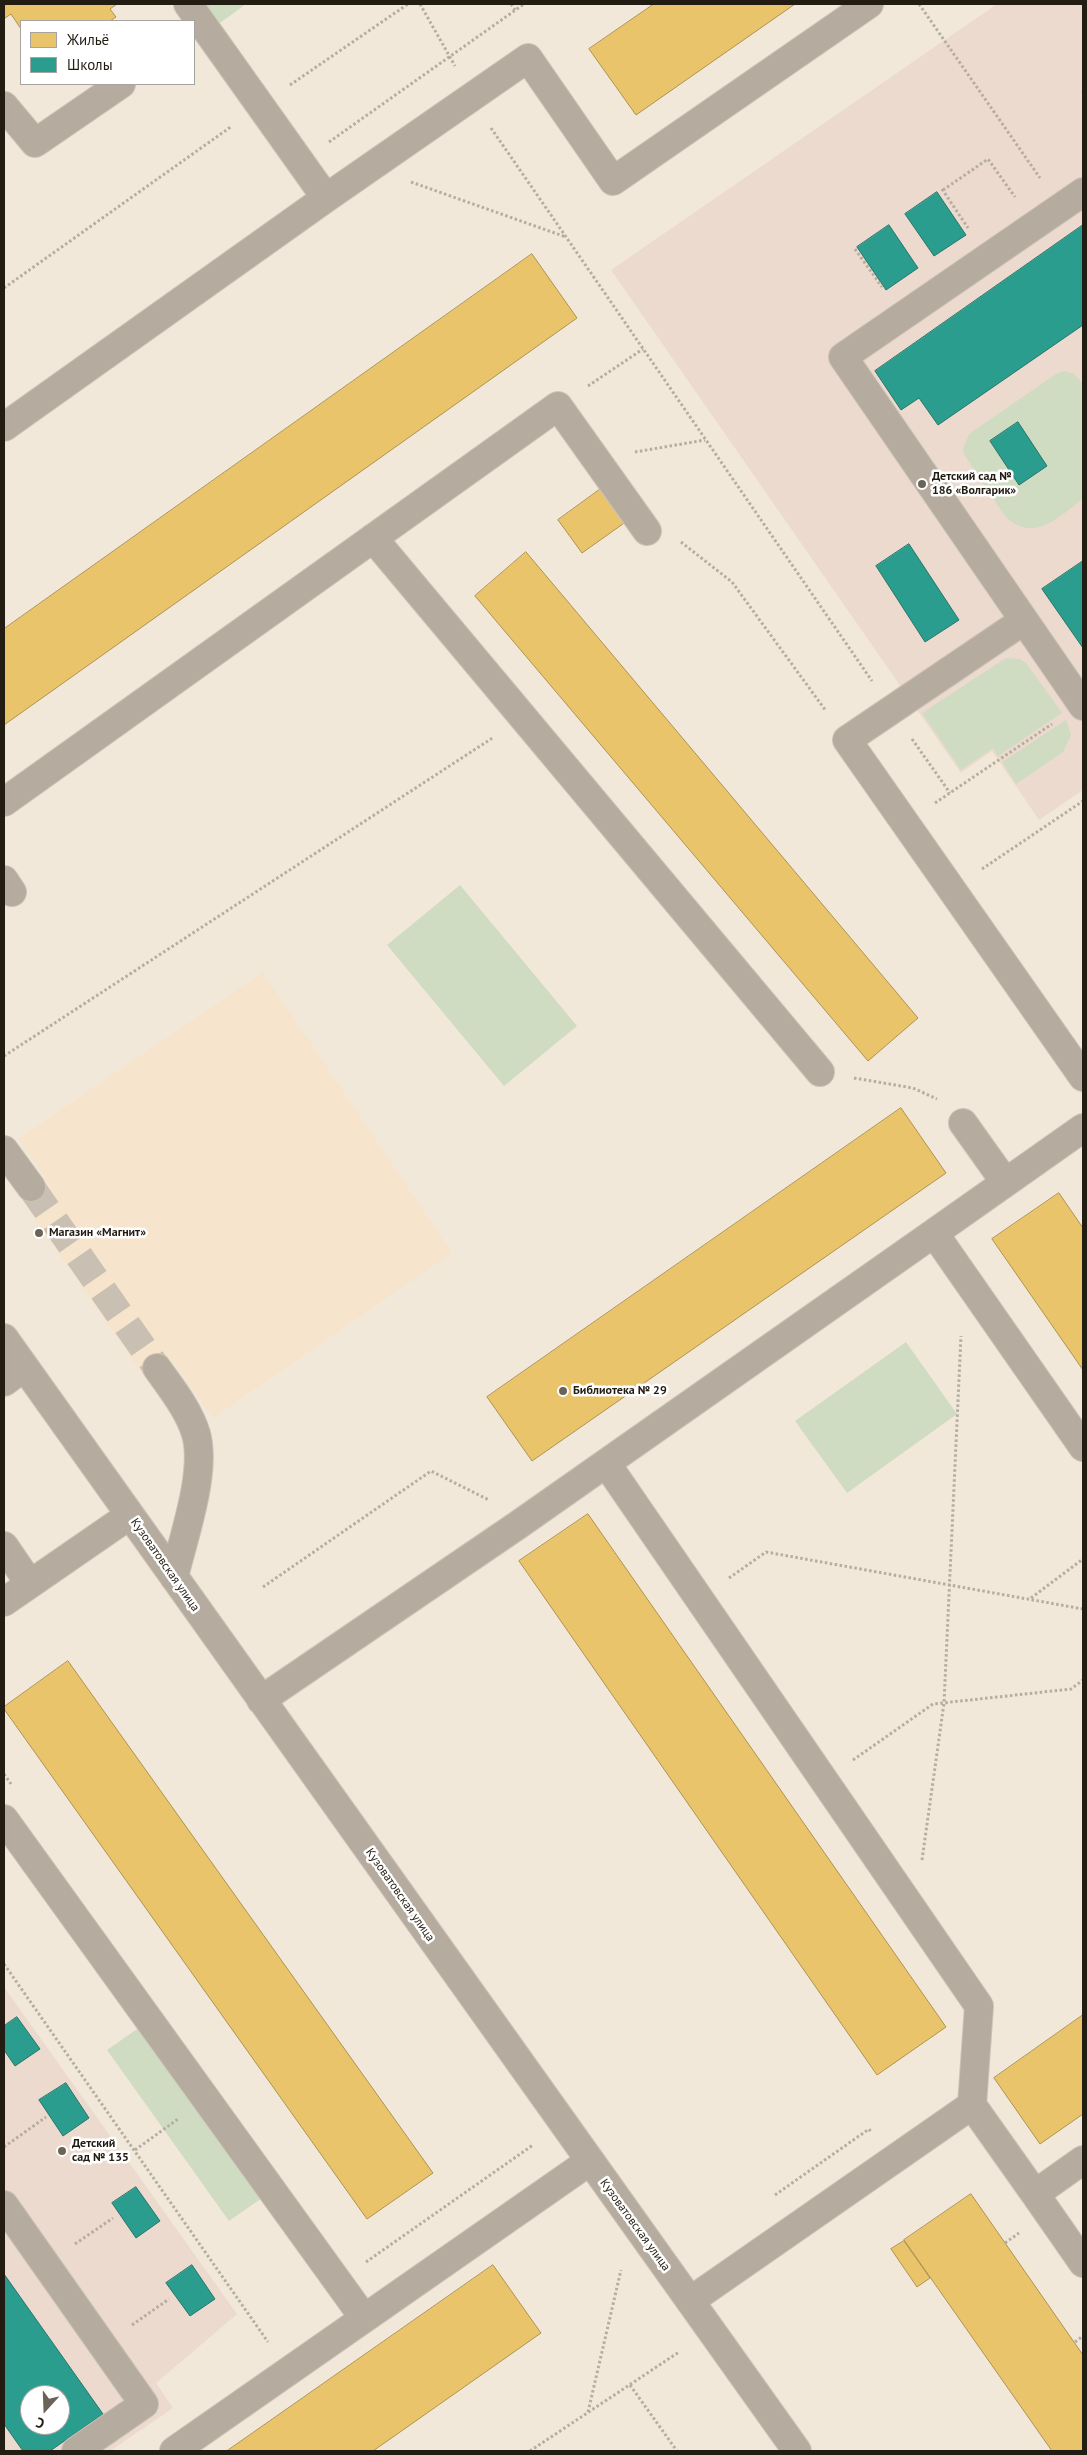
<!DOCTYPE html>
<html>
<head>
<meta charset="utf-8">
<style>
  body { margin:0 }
  #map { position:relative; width:1087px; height:2455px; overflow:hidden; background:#f2e8da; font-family:"PT Sans",sans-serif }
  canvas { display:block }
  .frame { position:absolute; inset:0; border:5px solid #231c12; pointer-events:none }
  .legend { position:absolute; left:20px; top:20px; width:175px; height:65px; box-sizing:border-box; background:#fff; border:1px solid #a7a4a0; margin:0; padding:6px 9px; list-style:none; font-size:15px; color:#231c12 }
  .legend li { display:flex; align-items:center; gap:10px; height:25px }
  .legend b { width:25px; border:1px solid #a7a4a0 }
  .north { position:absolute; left:20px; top:2385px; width:50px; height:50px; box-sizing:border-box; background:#fff; border:1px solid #a7a4a0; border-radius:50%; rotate:200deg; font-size:14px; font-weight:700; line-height:20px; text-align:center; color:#231c12 }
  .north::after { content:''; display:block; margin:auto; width:18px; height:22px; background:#6b6358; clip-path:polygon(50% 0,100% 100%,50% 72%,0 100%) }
</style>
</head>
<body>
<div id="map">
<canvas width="1087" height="2455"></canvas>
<div class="frame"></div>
<ul class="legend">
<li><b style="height:14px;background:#e9c46a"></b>Жильё</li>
<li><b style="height:14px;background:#2a9d8f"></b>Школы</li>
</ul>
<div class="north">С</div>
</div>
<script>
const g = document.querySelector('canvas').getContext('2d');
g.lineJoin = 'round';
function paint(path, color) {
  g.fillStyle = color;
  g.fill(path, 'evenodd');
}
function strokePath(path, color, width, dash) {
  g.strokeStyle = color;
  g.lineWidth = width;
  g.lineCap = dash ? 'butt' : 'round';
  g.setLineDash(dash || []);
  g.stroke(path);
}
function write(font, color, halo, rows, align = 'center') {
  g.font = font + ' "PT Sans",sans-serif';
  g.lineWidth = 5;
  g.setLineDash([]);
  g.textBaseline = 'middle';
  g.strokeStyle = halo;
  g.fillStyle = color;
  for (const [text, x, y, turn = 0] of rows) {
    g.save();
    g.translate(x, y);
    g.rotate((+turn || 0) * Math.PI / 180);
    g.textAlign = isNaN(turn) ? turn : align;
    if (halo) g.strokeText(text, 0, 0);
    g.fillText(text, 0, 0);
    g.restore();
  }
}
const built = new Path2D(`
  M 263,972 L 452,1253 L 213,1418 L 170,1359 L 144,1377 L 19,1196 L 45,1177 L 18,1139 Z`);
const education = new Path2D(`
  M 997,4 L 1083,4 L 1083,790 L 1039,820 L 992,751 L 961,773 L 611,270 Z
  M 4,1987 L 237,2314 L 156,2383 L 173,2408 L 110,2451 L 4,2451 ZM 30,2395 L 60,2395 L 60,2425 L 30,2425 Z`);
const green = new Path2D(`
  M 206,4 L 246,4 L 220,23 Z
  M 1064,371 L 1074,374 L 1083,384 L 1083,499 C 1058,517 1034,544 1005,516 L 964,454 L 963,449 L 969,434 L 1056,374 Z
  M 1006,658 L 1020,659 L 1026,663 L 1062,713 L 998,756 L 993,748 L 961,770 L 922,713 Z
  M 1066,720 L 1071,735 L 1063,752 L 1016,784 L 1002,762 Z
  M 460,885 L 577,1026 L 504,1086 L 387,945 Z
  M 906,1342 L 957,1414 L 847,1493 L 795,1421 Z
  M 140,2027 L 262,2198 L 229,2221 L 107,2050 Z`);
const homes = new Path2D(`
  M 4,4 L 117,4 L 110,9 L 116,17 L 110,21 L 21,21 L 21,29 L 11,14 L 5,18 L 4,16 Z
  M 654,4 L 795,4 L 636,115 L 589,49 Z
  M 532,254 L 577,318 L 4,725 L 4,629 Z
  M 602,488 L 627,521 L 582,553 L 558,520 Z
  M 526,552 L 918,1018 L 868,1061 L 475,596 Z
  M 901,1108 L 946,1173 L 532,1461 L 487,1397 Z
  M 1059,1193 L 1083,1228 L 1083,1370 L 992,1239 Z
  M 588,1514 L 946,2027 L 877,2075 L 519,1561 Z
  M 68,1661 L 433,2173 L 367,2219 L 4,1709 L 4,1707 Z
  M 1083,2015 L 1083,2114 L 1040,2144 L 994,2078 Z
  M 971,2194 L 1083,2355 L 1083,2451 L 1052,2451 L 904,2240 Z
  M 904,2241 L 930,2278 L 917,2287 L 891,2249 Z
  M 493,2265 L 541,2333 L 373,2451 L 227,2451 Z`);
const schools = new Path2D(`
  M 937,192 L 966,235 L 934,256 L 905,214 Z
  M 889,225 L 918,268 L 886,290 L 857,247 Z
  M 1083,225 L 1083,325 L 938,425 L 919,398 L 901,410 L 875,371 Z
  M 1018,422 L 1047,466 L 1019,485 L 990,441 Z
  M 909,544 L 959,620 L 925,642 L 876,566 Z
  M 1083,561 L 1083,648 L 1042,589 Z
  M 17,2017 L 40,2049 L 15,2066 L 4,2050 L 4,2026 Z
  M 66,2083 L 89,2118 L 63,2136 L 39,2100 Z
  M 136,2187 L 160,2221 L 136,2238 L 112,2203 Z
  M 192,2265 L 215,2299 L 190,2316 L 166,2283 Z
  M 4,2274 L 103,2414 L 50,2451 L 23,2451 L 4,2424 ZM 30,2395 L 60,2395 L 60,2425 L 30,2425 Z`);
const minorTunnel = new Path2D(`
  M 31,1187 L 157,1368`);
const path = new Path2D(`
  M 420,4 L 455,66
  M 511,4 L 515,10
  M 919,4 L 1040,178
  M 290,85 L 408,4
  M 1083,92 L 1083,93
  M 491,128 L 872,681
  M 329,142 L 524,4
  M 411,182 L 566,237
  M 942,189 L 968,228
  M 943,190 L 988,159 L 1015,197
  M 855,249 L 882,287
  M 4,288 L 232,126
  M 588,386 L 643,349
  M 635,452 L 705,440
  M 681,542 L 732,582 L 826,711
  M 912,739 L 950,793
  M 935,803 L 1052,724
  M 982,869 L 1083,801
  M 4,1056 L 494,737
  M 854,1078 L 913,1088 L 937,1099
  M 729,1578 L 766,1552 L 1083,1609
  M 263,1587 L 431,1471 L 489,1500
  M 1031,1598 L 1083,1559
  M 853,1760 L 933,1704 L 1071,1689 L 1083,1680
  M 4,1774 L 11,1784
  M 922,1860 L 944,1703 L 961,1336
  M 4,1964 L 268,2342
  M 4,2147 L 46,2117
  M 135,2150 L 178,2119
  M 775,2195 L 869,2129 L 871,2132
  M 1005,2243 L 1019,2233
  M 75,2244 L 113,2218
  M 366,2262 L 533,2145
  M 132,2325 L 169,2299
  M 1075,2342 L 1083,2336
  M 630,2385 L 677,2451
  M 588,2412 L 621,2270
  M 530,2451 L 679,2352`);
const minor = new Path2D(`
  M 188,4 L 326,198
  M 4,106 L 35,143 L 121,84
  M 1083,192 L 843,357 L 1083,706
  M 4,427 L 326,198 L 528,58 L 613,181 L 869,4
  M 373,538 L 820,1072
  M 1023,621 L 847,740 L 1083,1077
  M 4,802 L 558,406 L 647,531
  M 4,880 L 12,892
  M 963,1123 L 1005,1182
  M 4,1150 L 31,1187
  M 934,1233 L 1083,1128
  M 4,1338 L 797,2451
  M 157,1368 C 171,1388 189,1410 196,1434 C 207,1472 183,1538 174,1577
  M 4,1382 L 24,1367
  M 606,1463 L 979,2006 L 972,2105
  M 4,1546 L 30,1584
  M 4,1602 L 130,1515
  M 261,1700 L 518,1525 L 934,1233 L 1083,1447
  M 4,1819 L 364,2318
  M 1035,2194 L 1083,2263
  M 4,2205 L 144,2404 L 76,2451
  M 690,2301 L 972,2105 L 1035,2194 L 1083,2160
  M 174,2451 L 590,2161`);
const markers = [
  [922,484,5,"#6b6358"],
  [39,1233,5,"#6b6358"],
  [563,1391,5,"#6b6358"],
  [62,2151,5,"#6b6358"]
];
const poiNames = [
  ["Детский сад №",932,477],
  ["186 «Волгарик»",932,491],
  ["Магазин «Магнит»",49,1233],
  ["Библиотека № 29",573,1391],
  ["Детский",72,2144],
  ["сад № 135",72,2158]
];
const streetNames = [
  ["Кузоватовская улица",165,1565,55],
  ["Кузоватовская улица",400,1895,55],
  ["Кузоватовская улица",635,2225,54]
];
paint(built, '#f6e4cc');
paint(education, '#ebdacd');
paint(green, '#cfdcc2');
paint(homes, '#e9c46a');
strokePath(homes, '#ae9250', 1);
paint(schools, '#2a9d8f');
strokePath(schools, '#28766a', 1);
strokePath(minorTunnel, '#c9bfb2', 28, [28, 14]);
strokePath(minor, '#cbc2b8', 30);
strokePath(path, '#b5ada2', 3, [2.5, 2.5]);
strokePath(minor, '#b5ac9f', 28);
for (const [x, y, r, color] of markers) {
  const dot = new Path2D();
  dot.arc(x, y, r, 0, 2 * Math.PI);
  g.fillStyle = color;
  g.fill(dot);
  strokePath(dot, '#fff', 2);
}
write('bold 12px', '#231c12', '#fff', poiNames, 'left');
write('12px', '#231c12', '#fff', streetNames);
</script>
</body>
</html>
